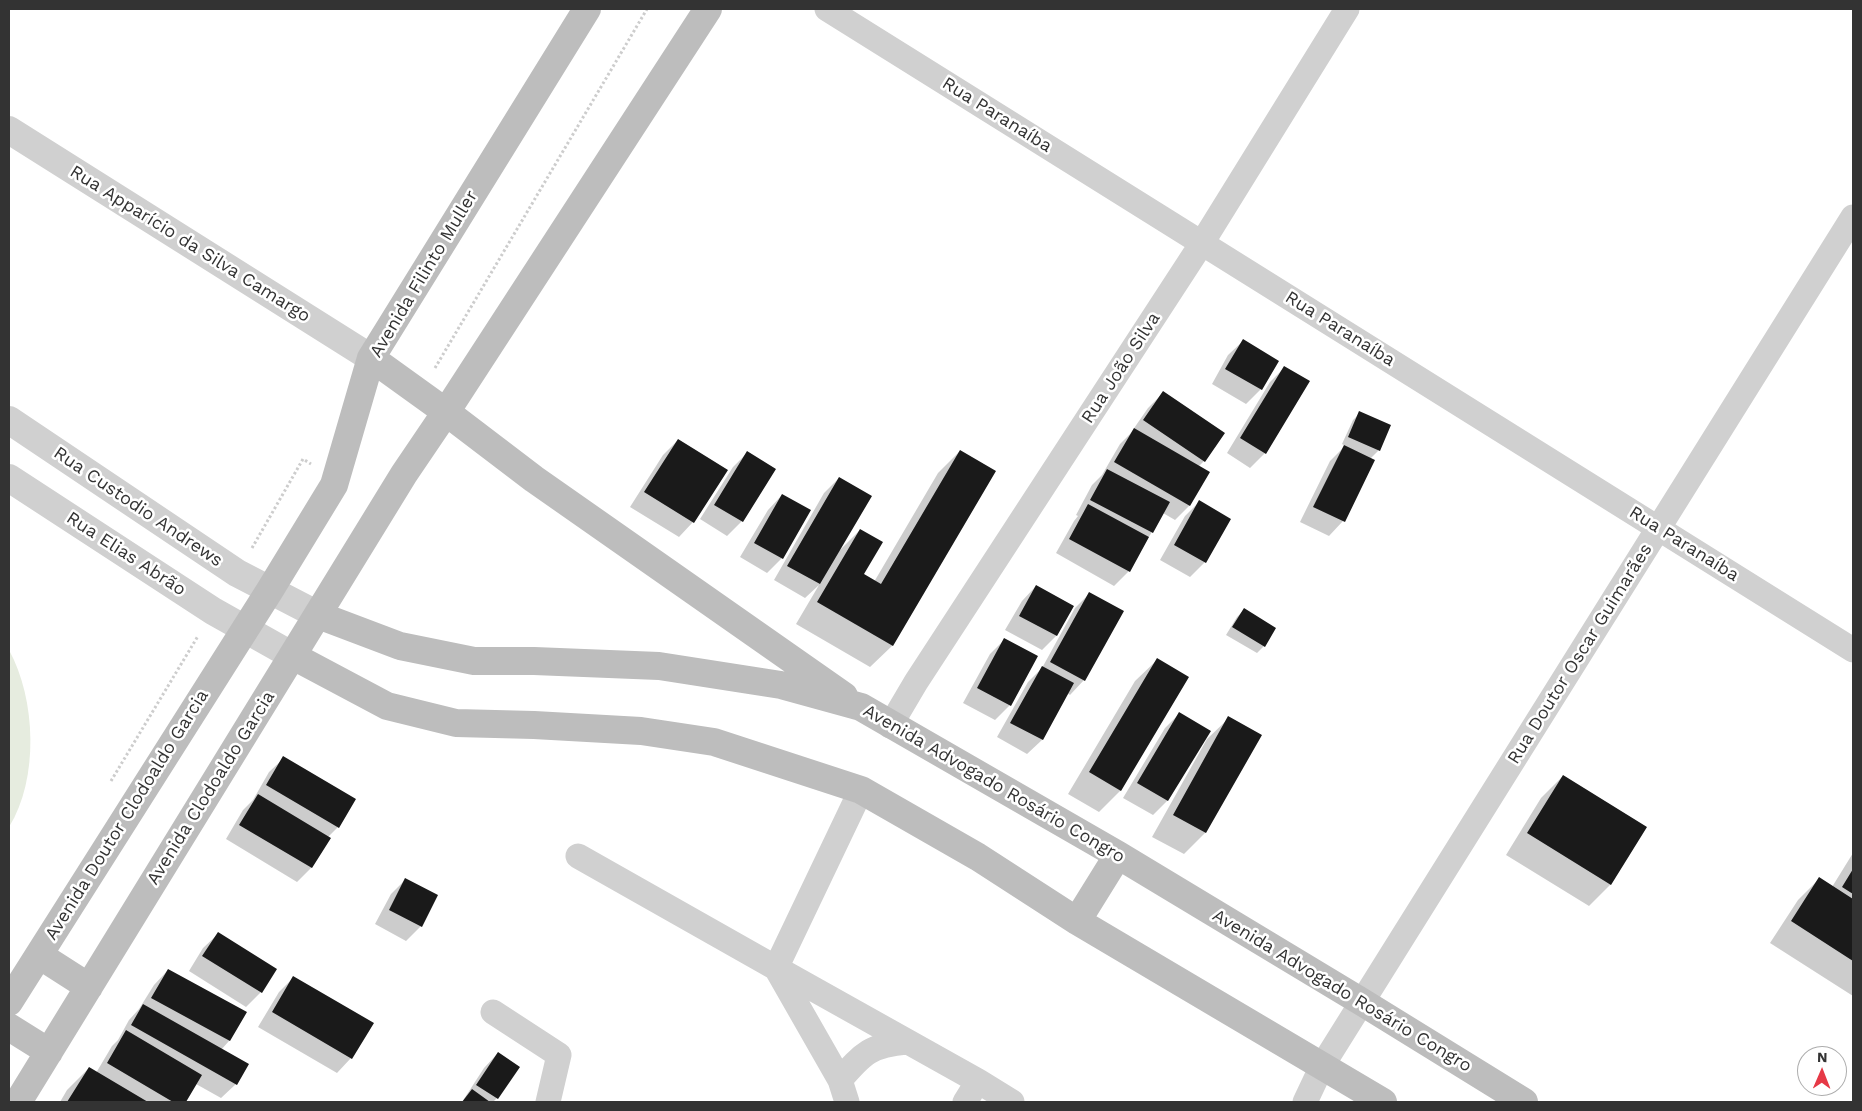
<!DOCTYPE html>
<html>
<head>
<meta charset="utf-8">
<style>
  body { margin:0 }
  #map { position:relative; width:1862px; height:1111px; overflow:hidden; background:#fff; font-family:"Work Sans",sans-serif }
  canvas { display:block }
  .frame { position:absolute; inset:0; border:10px solid #333; pointer-events:none }
  .north { position:absolute; left:1797px; top:1046px; width:50px; height:50px; box-sizing:border-box; background:#fff; border:1px solid #adadad; border-radius:50%; rotate:1deg; font-size:14px; font-weight:700; line-height:20px; text-align:center; color:#333 }
  .north::after { content:''; display:block; margin:auto; width:18px; height:22px; background:#e63946; clip-path:polygon(50% 0,100% 100%,50% 72%,0 100%) }
</style>
</head>
<body>
<div id="map">
<canvas width="1862" height="1111"></canvas>
<div class="frame"></div>
<div class="north">N</div>
</div>
<script>
const g = document.querySelector('canvas').getContext('2d');
g.lineJoin = 'round';
function paint(path, color) {
  g.fillStyle = color;
  g.fill(path, 'evenodd');
}
function strokePath(path, color, width, dash) {
  g.strokeStyle = color;
  g.lineWidth = width;
  g.lineCap = dash ? 'butt' : 'round';
  g.setLineDash(dash || []);
  g.stroke(path);
}
function write(font, color, halo, rows, align = 'center') {
  g.font = font + ' "Work Sans",sans-serif';
  g.lineWidth = 5;
  g.setLineDash([]);
  g.textBaseline = 'middle';
  g.strokeStyle = halo;
  g.fillStyle = color;
  for (const [text, x, y, turn = 0] of rows) {
    g.save();
    g.translate(x, y);
    g.rotate((+turn || 0) * Math.PI / 180);
    g.textAlign = isNaN(turn) ? turn : align;
    if (halo) g.strokeText(text, 0, 0);
    g.fillText(text, 0, 0);
    g.restore();
  }
}
const green = new Path2D(`
  M 9,650 C 36,699 39,779 9,827 Z`);
const shadow = new Path2D(`
  M 1243,341 L 1278,362 L 1261,389 L 1246,404 L 1212,384 L 1228,355 Z
  M 1285,367 L 1265,453 L 1250,468 L 1227,453 L 1270,382 Z
  M 1163,393 L 1204,461 L 1198,467 L 1189,506 L 1175,520 L 1163,513 L 1129,571 L 1114,586 L 1056,553 L 1074,521 L 1078,516 L 1076,515 L 1092,485 L 1102,475 L 1120,444 L 1130,434 L 1148,408 Z
  M 1360,413 L 1389,426 L 1378,451 L 1370,459 L 1373,461 L 1343,521 L 1329,536 L 1300,522 L 1330,461 L 1345,446 L 1342,444 L 1353,420 Z
  M 678,440 L 693,522 L 679,537 L 630,507 L 663,455 Z
  M 960,451 L 994,471 L 892,646 L 870,667 L 796,624 L 819,585 L 805,598 L 774,580 L 824,493 L 839,478 L 839,551 L 860,530 L 862,575 L 874,582 L 938,473 Z
  M 747,453 L 774,469 L 742,521 L 727,536 L 700,519 L 733,467 Z
  M 782,495 L 782,558 L 767,573 L 740,557 L 768,510 Z
  M 1199,502 L 1229,519 L 1205,562 L 1190,577 L 1160,560 L 1185,516 Z
  M 1036,586 L 1073,606 L 1056,636 L 1042,650 L 1005,630 L 1022,601 Z
  M 1089,594 L 1084,680 L 1070,695 L 1067,693 L 1042,740 L 1027,754 L 997,737 L 1028,682 L 1042,668 L 1075,608 Z
  M 1244,610 L 1264,646 L 1257,653 L 1226,635 L 1237,617 Z
  M 1004,640 L 1010,705 L 995,720 L 963,703 L 990,654 Z
  M 1157,660 L 1120,791 L 1099,812 L 1068,794 L 1135,681 Z
  M 1179,714 L 1167,801 L 1153,815 L 1123,798 L 1165,728 Z
  M 1229,718 L 1205,833 L 1184,854 L 1152,837 L 1207,739 Z
  M 284,758 L 338,827 L 328,837 L 311,868 L 297,882 L 226,839 L 243,810 L 253,800 L 269,772 Z
  M 1563,776 L 1646,827 L 1610,885 L 1589,906 L 1506,855 L 1541,798 Z
  M 1853,853 L 1853,996 L 1770,943 L 1798,900 L 1819,879 L 1832,887 Z
  M 405,880 L 421,926 L 406,941 L 375,924 L 391,894 Z
  M 218,934 L 261,992 L 246,1007 L 189,971 L 203,948 Z
  M 168,970 L 245,1013 L 229,1041 L 221,1050 L 236,1084 L 221,1098 L 196,1084 L 184,1102 L 60,1102 L 67,1090 L 89,1068 L 96,1073 L 112,1046 L 118,1040 L 129,1020 L 139,1009 L 154,985 Z
  M 293,978 L 351,1058 L 337,1073 L 258,1027 L 279,992 Z
  M 498,1053 L 497,1098 L 493,1102 L 462,1102 L 484,1068 Z`);
const building = new Path2D(`
  M 1243,339 L 1279,361 L 1262,390 L 1225,369 Z
  M 1284,366 L 1310,381 L 1266,454 L 1240,438 Z
  M 1163,391 L 1225,433 L 1205,462 L 1143,420 Z
  M 1359,411 L 1391,425 L 1380,451 L 1348,437 Z
  M 1134,428 L 1210,472 L 1190,506 L 1114,462 Z
  M 678,439 L 728,470 L 694,523 L 644,492 Z
  M 1344,445 L 1375,460 L 1345,522 L 1313,507 Z
  M 960,450 L 996,471 L 893,646 L 817,602 L 860,529 L 883,542 L 864,574 L 881,584 Z
  M 747,451 L 776,469 L 743,522 L 714,505 Z
  M 1107,469 L 1170,502 L 1153,533 L 1090,500 Z
  M 839,477 L 872,496 L 820,584 L 787,566 Z
  M 782,494 L 811,510 L 783,559 L 754,543 Z
  M 1199,500 L 1231,519 L 1206,563 L 1174,545 Z
  M 1088,504 L 1149,537 L 1130,572 L 1069,539 Z
  M 1036,585 L 1074,606 L 1057,636 L 1019,616 Z
  M 1089,592 L 1124,611 L 1085,681 L 1050,662 Z
  M 1244,608 L 1276,628 L 1265,647 L 1232,627 Z
  M 1004,638 L 1038,656 L 1011,706 L 977,688 Z
  M 1157,658 L 1189,677 L 1121,791 L 1089,772 Z
  M 1042,666 L 1074,683 L 1043,740 L 1010,723 Z
  M 1179,712 L 1211,731 L 1168,801 L 1137,783 Z
  M 1228,716 L 1262,735 L 1206,833 L 1173,815 Z
  M 283,756 L 356,799 L 339,828 L 266,785 Z
  M 1563,775 L 1647,827 L 1611,885 L 1527,833 Z
  M 258,794 L 331,838 L 312,868 L 239,825 Z
  M 1853,869 L 1853,894 L 1842,887 Z
  M 1819,877 L 1853,899 L 1853,961 L 1791,921 Z
  M 405,878 L 438,895 L 422,927 L 389,910 Z
  M 218,932 L 277,969 L 262,993 L 202,956 Z
  M 168,969 L 247,1012 L 230,1041 L 151,998 Z
  M 293,976 L 374,1023 L 352,1059 L 272,1012 Z
  M 143,1004 L 249,1064 L 237,1085 L 131,1025 Z
  M 126,1030 L 202,1075 L 186,1102 L 173,1102 L 107,1063 Z
  M 498,1052 L 520,1067 L 498,1099 L 476,1085 Z
  M 89,1067 L 148,1102 L 67,1102 Z
  M 472,1089 L 490,1102 L 462,1102 Z`);
const path = new Path2D(`
  M 435,368 L 647,9
  M 252,548 L 303,459 L 311,464
  M 111,781 L 198,636`);
const minor = new Path2D(`
  M 827,9 L 1853,650
  M 890,726 L 916,682 L 1202,243 L 1347,9
  M 578,856 L 776,968 L 978,1081 L 1012,1102
  M 776,968 L 861,790
  M 776,968 L 840,1080 L 847,1102
  M 493,1012 L 559,1055 L 548,1102
  M 840,1080 C 863,1053 871,1045 907,1042
  M 965,1102 L 978,1081
  M 1305,1102 L 1322,1066 L 1853,217`);
const tertiary = new Path2D(`
  M 9,130 L 371,358
  M 9,420 L 237,573 L 318,615
  M 9,478 L 213,611 L 293,656`);
const secondary = new Path2D(`
  M 371,358 L 446,412 L 534,479 L 844,696
  M 318,615 L 400,646 L 474,661 L 534,661 L 659,666 L 781,685 L 861,707 L 1118,855 L 1362,1002 L 1524,1102
  M 293,656 L 387,706 L 456,723 L 534,725 L 641,731 L 714,742 L 861,790 L 978,857 L 1077,921 L 1383,1102
  M 1077,921 L 1118,855
  M 39,955 L 89,987
  M 9,1002 L 270,590 L 334,485 L 371,358 L 587,9
  M 9,1027 L 49,1052
  M 18,1102 L 404,474 L 446,412 L 708,9`);
const streetNames = [
  ["Rua Paranaíba",997,115,32],
  ["Rua Apparício da Silva Camargo",190,244,32],
  ["Avenida Filinto Muller",424,274,-59],
  ["Rua Paranaíba",1340,329,32],
  ["Rua João Silva",1121,368,-57],
  ["Rua Custodio Andrews",138,507,34],
  ["Rua Paranaíba",1684,544,32],
  ["Rua Elias Abrão",126,554,33],
  ["Rua Doutor Oscar Guimarães",1580,654,-58],
  ["Avenida Advogado Rosário Congro",994,784,30],
  ["Avenida Clodoaldo Garcia",211,788,-58],
  ["Avenida Doutor Clodoaldo Garcia",127,815,-58],
  ["Avenida Advogado Rosário Congro",1342,991,31]
];
paint(green, '#e6ecdf');
paint(shadow, '#0003');
paint(building, '#1a1a1a');
strokePath(path, '#cdcdcd', 3, [2.5, 2.5]);
strokePath(minor, '#d0d0d0', 25);
strokePath(tertiary, '#d0d0d0', 28);
strokePath(secondary, '#bdbdbd', 28);
write('18px', '#333', '#fff', streetNames);
</script>
</body>
</html>
